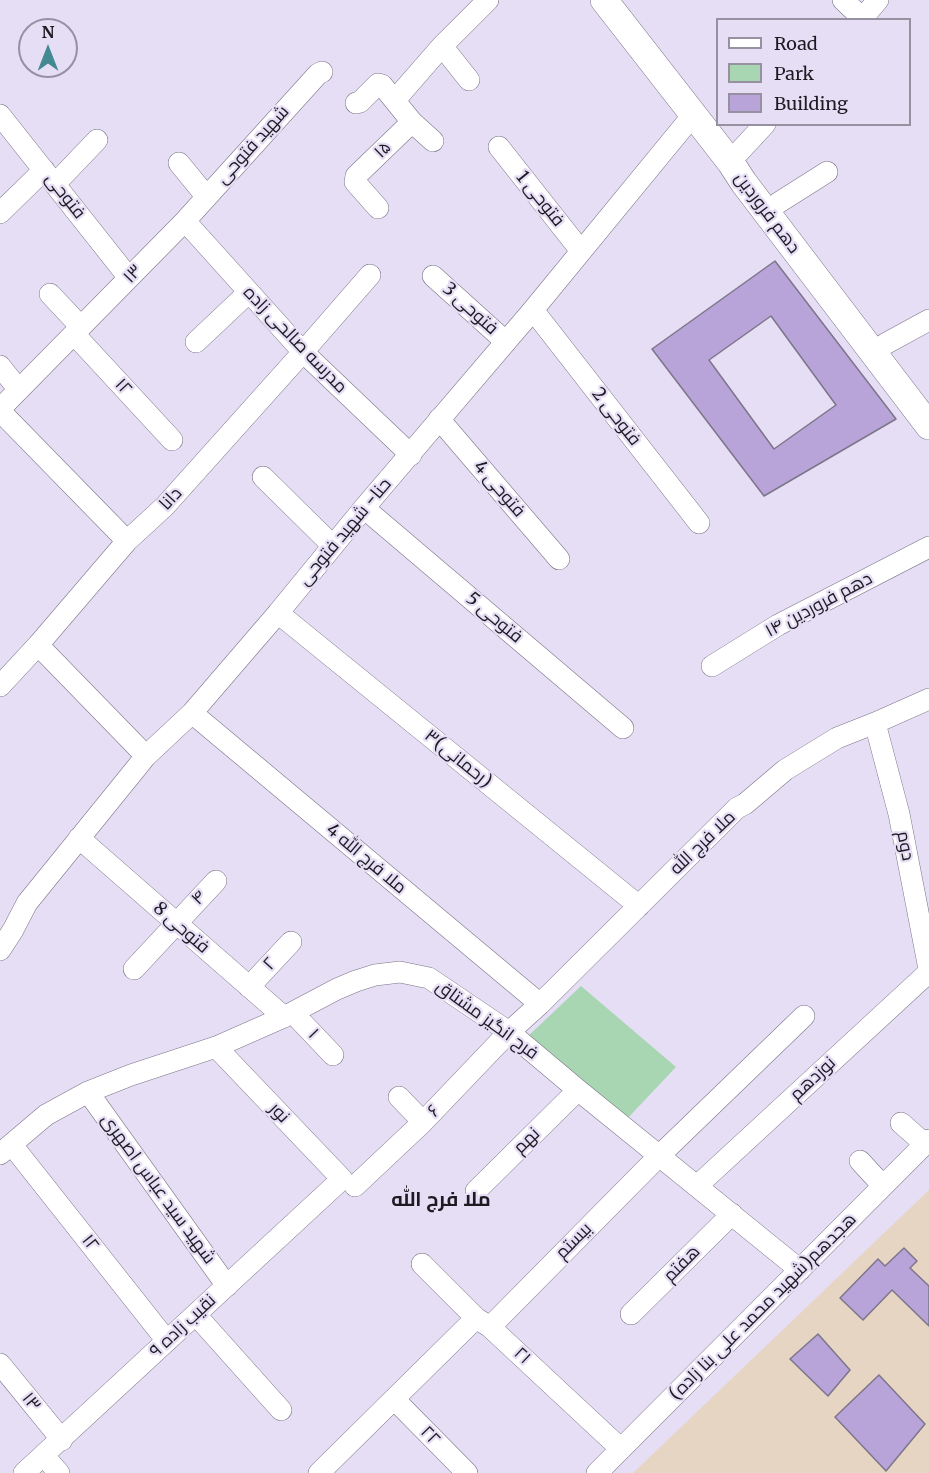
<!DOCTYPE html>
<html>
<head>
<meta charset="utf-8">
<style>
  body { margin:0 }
  #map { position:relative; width:929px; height:1473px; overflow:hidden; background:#e6def5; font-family:Merriweather,serif }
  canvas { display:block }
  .legend { position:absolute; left:716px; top:18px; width:195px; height:108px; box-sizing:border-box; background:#e6def5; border:2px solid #9690a1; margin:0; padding:8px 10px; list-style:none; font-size:18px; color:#1d1a22 }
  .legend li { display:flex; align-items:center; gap:12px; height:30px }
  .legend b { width:30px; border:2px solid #9690a1 }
  .north { position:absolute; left:18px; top:18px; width:60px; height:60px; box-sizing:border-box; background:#e6def5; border:2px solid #9690a1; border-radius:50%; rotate:0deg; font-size:16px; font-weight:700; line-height:24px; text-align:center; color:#1d1a22 }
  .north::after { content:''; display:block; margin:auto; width:21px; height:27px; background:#428991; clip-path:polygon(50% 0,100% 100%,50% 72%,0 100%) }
</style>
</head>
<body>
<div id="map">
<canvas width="929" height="1473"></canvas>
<ul class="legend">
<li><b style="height:8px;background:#fff"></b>Road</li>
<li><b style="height:16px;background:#a8d6b3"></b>Park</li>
<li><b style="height:16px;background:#b8a4d8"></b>Building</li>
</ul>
<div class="north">N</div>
</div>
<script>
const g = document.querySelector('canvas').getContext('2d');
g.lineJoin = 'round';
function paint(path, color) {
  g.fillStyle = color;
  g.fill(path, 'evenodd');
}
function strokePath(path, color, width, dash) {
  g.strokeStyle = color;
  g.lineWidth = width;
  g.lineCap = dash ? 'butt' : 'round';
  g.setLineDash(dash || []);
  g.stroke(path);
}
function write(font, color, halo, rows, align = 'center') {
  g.font = font + ' Merriweather,Cairo,serif';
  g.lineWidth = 4.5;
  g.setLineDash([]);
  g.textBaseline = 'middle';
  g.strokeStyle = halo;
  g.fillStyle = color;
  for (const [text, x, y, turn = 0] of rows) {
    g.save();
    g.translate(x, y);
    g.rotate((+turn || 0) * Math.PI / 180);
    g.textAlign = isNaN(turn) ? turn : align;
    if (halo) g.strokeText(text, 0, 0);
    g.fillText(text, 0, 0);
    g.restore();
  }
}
const education = new Path2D(`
  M 929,1190 L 929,1473 L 633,1473 Z`);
const green = new Path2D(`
  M 581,986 L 676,1067 L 625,1121 L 525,1039 Z`);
const building = new Path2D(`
  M 775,261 L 896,419 L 764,496 L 652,349 ZM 771,316 L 836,405 L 774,449 L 709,360 Z
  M 904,1248 L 917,1261 L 910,1268 L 929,1286 L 929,1326 L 892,1290 L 863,1320 L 840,1298 L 878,1259 L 885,1266 Z
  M 818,1334 L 850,1370 L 828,1396 L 790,1359 Z
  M 879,1375 L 925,1424 L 886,1471 L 835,1417 Z`);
const minor = new Path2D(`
  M 843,0 L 862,18
  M 861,20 L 878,0
  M 442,46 L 469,80
  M 395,100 L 442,46 L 488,0
  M 356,103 L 360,102 L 378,84 L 382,85 L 412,122 L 433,141
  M 0,115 L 129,278
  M 499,147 L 581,251
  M 739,152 L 765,124
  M 179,163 L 206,196
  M 55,184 L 97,140
  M 778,203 L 827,172
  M 378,208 L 355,182 L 356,176 L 412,122
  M 0,213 L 44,170
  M 185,221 L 303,352 L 411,455
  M 433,276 L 506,342
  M 50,294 L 81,327
  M 533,310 L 699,523
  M 74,334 L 172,440
  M 196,342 L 249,292
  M 885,344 L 929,320
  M 0,366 L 19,390
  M 0,409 L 185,221 L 318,74 L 322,72
  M 0,411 L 127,541
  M 439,419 L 559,559
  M 263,477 L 333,546
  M 364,508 L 623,728
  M 278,613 L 639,906
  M 38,645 L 146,756
  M 712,666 L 778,625 L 929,547
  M 0,686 L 38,645 L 127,541 L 165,506 L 303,352 L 370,275
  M 192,713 L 540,1004
  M 875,723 L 899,814 L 929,969
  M 79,838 L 284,1017
  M 0,950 L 13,930 L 27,903 L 146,756 L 192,713 L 278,613 L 364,508 L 533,310 L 693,115
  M 134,969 L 216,881
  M 249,987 L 291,942
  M 293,1013 L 333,1055
  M 88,1092 L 227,1286
  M 399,1097 L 423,1122
  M 901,1123 L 925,1144
  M 12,1145 L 167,1341
  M 0,1154 L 46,1115 L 88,1092 L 131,1075 L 216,1047 L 284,1017 L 337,989 L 356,981 L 375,975 L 400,972 L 429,978 L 509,1032 L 578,1090 L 800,1270
  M 860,1161 L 883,1186
  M 355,1186 L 423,1122 L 509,1032 L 540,1004 L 737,808 L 745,804 L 785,770 L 837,738 L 875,723 L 929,699
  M 697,1186 L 929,972
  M 476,1191 L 578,1090
  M 422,1264 L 476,1318 L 490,1327 L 621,1449
  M 631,1314 L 732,1214
  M 196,1315 L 281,1410
  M 490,1327 L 659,1156 L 804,1016
  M 0,1364 L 62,1440
  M 394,1399 L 467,1473
  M 44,1456 L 59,1473
  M 24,1473 L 342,1179 L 216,1047
  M 319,1473 L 476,1318
  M 597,1473 L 929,1140`);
const major = new Path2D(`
  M 604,0 L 731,163 L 744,183 L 929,426`);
const streetNames = [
  ["شهید فتوحی",253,145,-48],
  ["۱۵",383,150,-44],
  ["فتوحی",65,196,52],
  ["فتوحی 1",540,199,51],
  ["دهم فروردین",767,213,53],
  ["۱۳",133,274,-46],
  ["فتوحی 3",470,309,42],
  ["مدرسه صالحی زاده",295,340,46],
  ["۱۲",123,387,47],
  ["فتوحی 2",616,417,52],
  ["فتوحی 4",499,489,49],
  ["دانا",171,499,-47],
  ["حنا- شهید فتوحی",345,532,-50],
  ["دهم فروردین ۱۴",819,605,-28],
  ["فتوحی 5",494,618,40],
  ["۳(رحمانی)",458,759,39],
  ["ملا فرج الله",703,843,-44],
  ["دوم",905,846,79],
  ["4 ملا فرج الله",366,859,40],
  ["۴",199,898,-46],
  ["فتوحی 8",181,928,41],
  ["۲",270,964,-48],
  ["فرح انگیز مشتاق",487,1020,36],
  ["۱",313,1034,46],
  ["نوزدهم",813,1079,-43],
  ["۶",434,1111,-46],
  ["نور",279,1113,46],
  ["نهم",527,1141,-44],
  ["شهید سید عباس اصهری",158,1189,54],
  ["بیستم",574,1241,-45],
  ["۱۲",90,1243,52],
  ["هفتم",682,1264,-45],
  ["هجدهم(شهید محمد علی بنا زاده)",763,1307,-45],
  ["نقیب زاده ۹",183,1326,-43],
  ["۲۱",522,1356,43],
  ["۱۳",31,1402,51],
  ["۲۲",430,1436,46]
];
const neighbourhoodNames = [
  ["ملا فرج الله",441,1200]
];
paint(education, '#e7d5c4');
paint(green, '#a8d6b3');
paint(building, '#b8a4d8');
strokePath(building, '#7d758a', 1.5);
strokePath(minor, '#7b7387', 22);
strokePath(major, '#7b7387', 28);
strokePath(minor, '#fff', 21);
strokePath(major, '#fff', 27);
write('18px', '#1d1a22', '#e6def5', streetNames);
write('bold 20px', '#1d1a22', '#e6def5', neighbourhoodNames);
</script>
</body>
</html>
